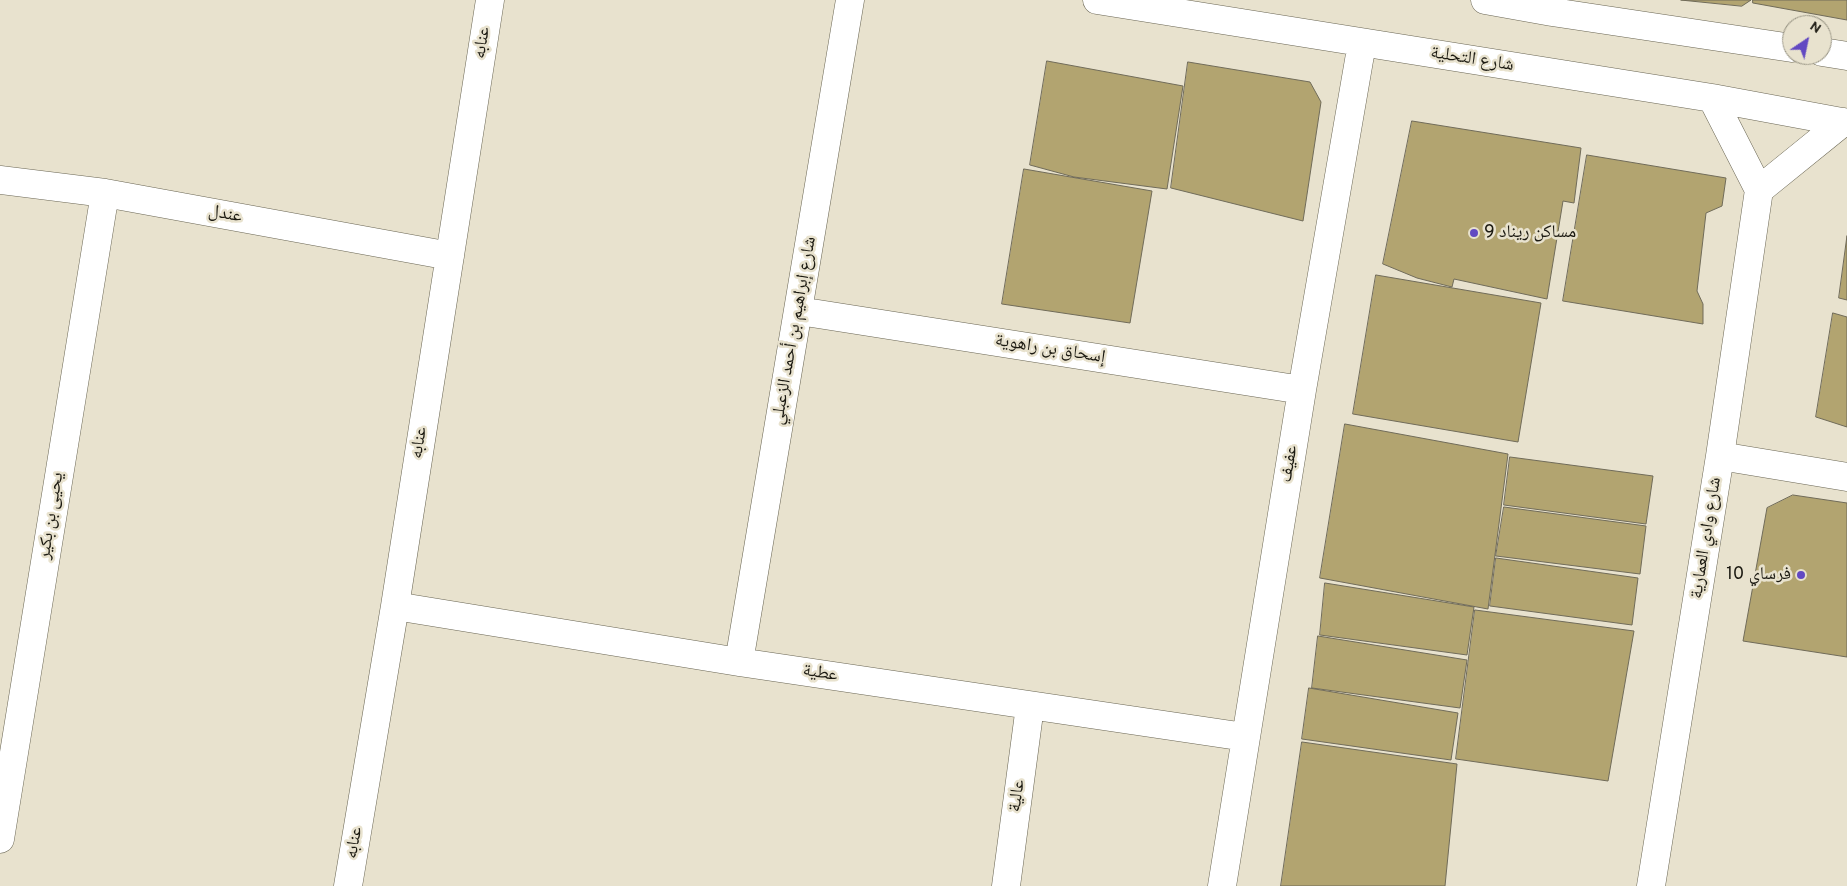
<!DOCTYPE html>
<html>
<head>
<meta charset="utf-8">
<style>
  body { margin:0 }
  #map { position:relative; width:1847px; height:886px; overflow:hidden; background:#e8e2ce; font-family:Overpass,sans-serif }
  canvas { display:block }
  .north { position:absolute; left:1782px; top:15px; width:50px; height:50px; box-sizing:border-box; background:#e8e2ce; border:1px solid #969282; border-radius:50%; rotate:34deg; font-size:14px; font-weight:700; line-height:20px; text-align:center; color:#1b1911 }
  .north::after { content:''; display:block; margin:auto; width:18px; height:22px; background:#6249c2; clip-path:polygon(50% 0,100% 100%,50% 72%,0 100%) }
</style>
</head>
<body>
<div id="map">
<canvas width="1847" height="886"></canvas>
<div class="north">N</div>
</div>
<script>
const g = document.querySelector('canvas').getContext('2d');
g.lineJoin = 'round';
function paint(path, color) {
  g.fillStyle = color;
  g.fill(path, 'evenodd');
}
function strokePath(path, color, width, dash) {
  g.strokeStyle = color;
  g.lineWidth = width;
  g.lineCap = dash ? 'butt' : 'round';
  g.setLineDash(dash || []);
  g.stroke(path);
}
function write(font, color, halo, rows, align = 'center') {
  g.font = font + ' Overpass,"Noto Naskh Arabic",sans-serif';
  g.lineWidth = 5;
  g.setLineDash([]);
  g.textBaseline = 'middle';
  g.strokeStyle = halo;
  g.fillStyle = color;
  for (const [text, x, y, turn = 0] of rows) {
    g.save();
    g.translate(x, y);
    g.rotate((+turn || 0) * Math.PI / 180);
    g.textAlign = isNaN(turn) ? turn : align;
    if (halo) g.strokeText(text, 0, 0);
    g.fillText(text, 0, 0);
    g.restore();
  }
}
const building = new Path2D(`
  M 1681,0 L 1751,0 L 1742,6 Z
  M 1753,0 L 1847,0 L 1847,20 L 1753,3 Z
  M 1047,61 L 1183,86 L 1167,189 L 1074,177 L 1030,165 Z
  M 1188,62 L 1310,82 L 1321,102 L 1303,221 L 1171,188 Z
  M 1412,121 L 1581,148 L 1574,203 L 1563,201 L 1547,299 L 1454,279 L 1452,287 L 1417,278 L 1383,264 Z
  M 1587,155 L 1726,178 L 1722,206 L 1706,213 L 1697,291 L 1703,304 L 1703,324 L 1563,301 Z
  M 1024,169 L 1152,191 L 1130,323 L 1002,304 Z
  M 1847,236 L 1847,300 L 1839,298 Z
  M 1376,275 L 1541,303 L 1518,442 L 1353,414 Z
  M 1833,313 L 1847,317 L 1847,427 L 1816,417 Z
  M 1345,424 L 1508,454 L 1488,609 L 1320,578 Z
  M 1510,457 L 1653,476 L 1646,524 L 1504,505 Z
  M 1793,495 L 1847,503 L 1847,657 L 1743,641 L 1767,508 Z
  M 1504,507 L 1646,526 L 1640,574 L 1496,556 Z
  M 1496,558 L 1638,578 L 1632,625 L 1490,606 Z
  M 1325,583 L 1474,607 L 1467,655 L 1320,635 Z
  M 1475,610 L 1634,631 L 1608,781 L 1456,759 Z
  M 1318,636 L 1467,660 L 1460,708 L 1312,688 Z
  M 1309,688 L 1458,713 L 1451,760 L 1302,739 Z
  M 1302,742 L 1457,764 L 1445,886 L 1281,886 Z`);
const minor = new Path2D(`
  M 1097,0 L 1712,98 L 1847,123
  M 1485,0 L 1552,12 L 1792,48
  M 1822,52 L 1847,56
  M 1712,98 L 1759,190
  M 0,180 L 105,193 L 450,256
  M 1759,190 L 1843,122
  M 799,311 L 1302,390
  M 1720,456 L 1847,477
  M 395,606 L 739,662 L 1245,737
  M 739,662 L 850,0
  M 0,839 L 105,193
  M 348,886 L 395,606 L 490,0
  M 1006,886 L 1030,706
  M 1222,886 L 1302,390 L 1362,43
  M 1651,886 L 1720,456 L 1759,190`);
const markers = [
  [1474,233,5,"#6249c2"],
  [1801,575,5,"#6249c2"]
];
const streetNames = [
  ["عنابه",483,43,-81],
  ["شارع التحلية",1472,60,9],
  ["عندل",225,215,10],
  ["شارع إبراهيم بن أحمد الزعبلي",795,331,-80],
  ["إسحاق بن راهوية",1050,350,9],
  ["عنابه",420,443,-81],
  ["عفيف",1290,464,-81],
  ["يحيى بن بكير",52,516,-81],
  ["شارع وادي العمارية",1707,538,-81],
  ["عطية",820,674,9],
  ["عالية",1018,796,-82],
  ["عنابه",355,843,-80]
];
const poiNames = [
  ["مساكن ريناد 9",1484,233],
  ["فرساي 10",1791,575,"right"]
];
paint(building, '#b2a470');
strokePath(building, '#706b59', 1);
strokePath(minor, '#6a6654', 29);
strokePath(minor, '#fff', 28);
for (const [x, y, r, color] of markers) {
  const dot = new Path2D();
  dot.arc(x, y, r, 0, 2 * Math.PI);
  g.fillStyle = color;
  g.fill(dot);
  strokePath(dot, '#e8e2ce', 2);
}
write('18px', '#1b1911', '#e8e2ce', streetNames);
write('18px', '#1b1911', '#e8e2ce', poiNames, 'left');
</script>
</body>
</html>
